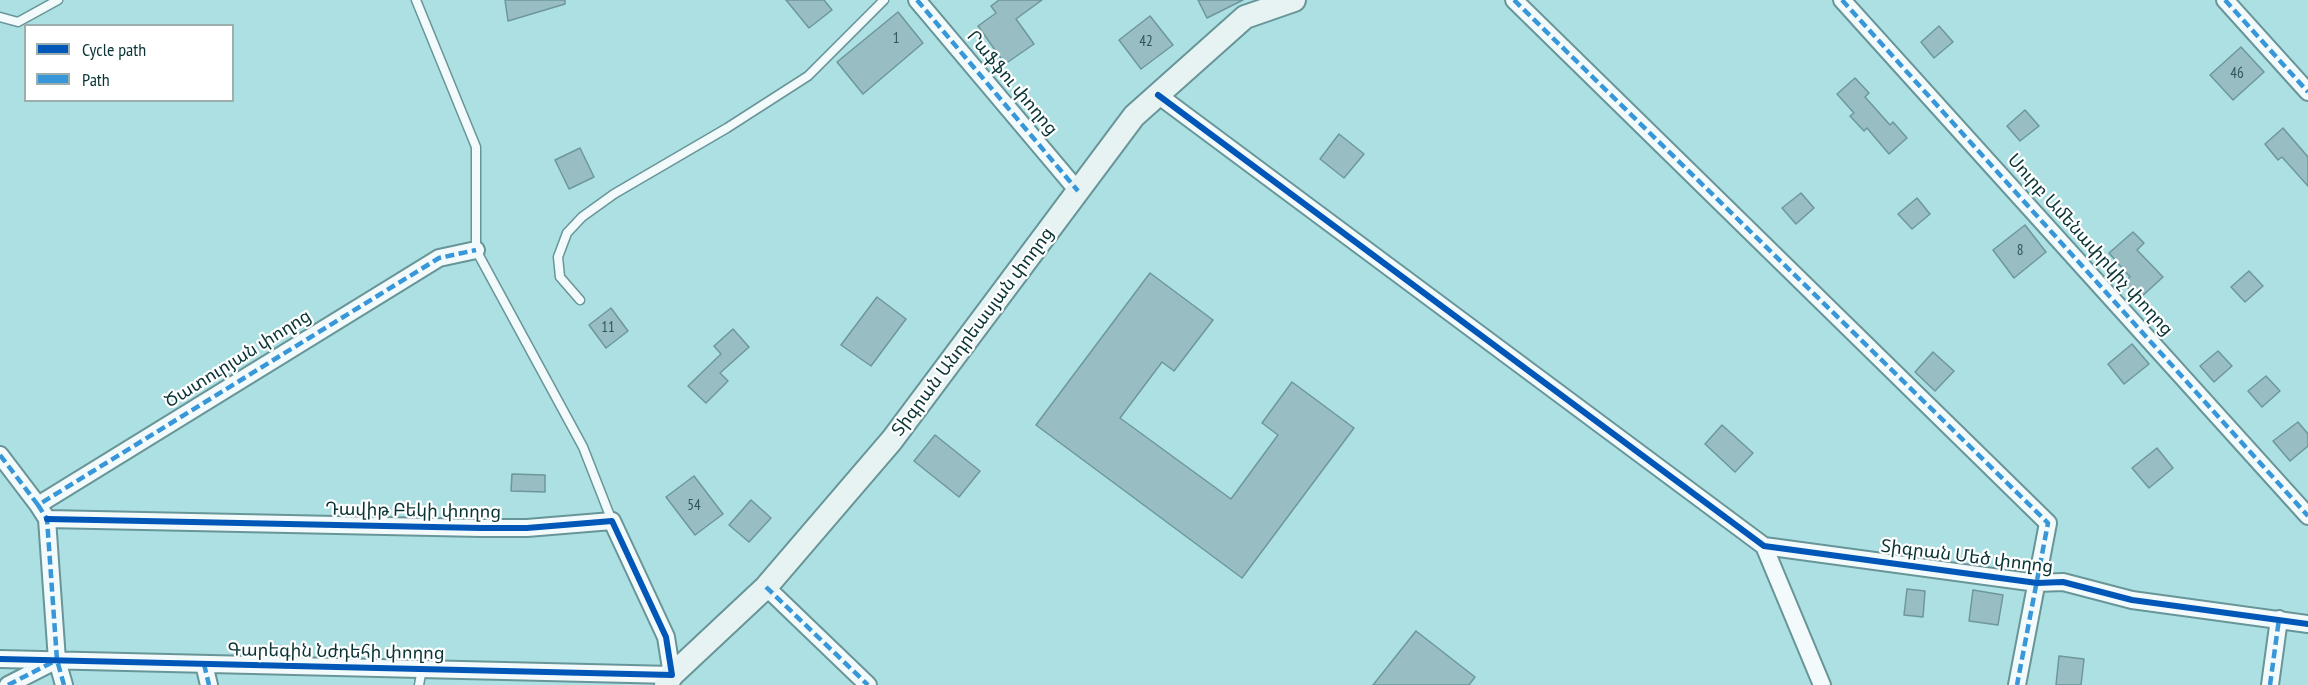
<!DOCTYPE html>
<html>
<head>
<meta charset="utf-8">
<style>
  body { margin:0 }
  #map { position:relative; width:2308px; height:685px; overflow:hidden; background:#ace0e3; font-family:"PT Sans Narrow",sans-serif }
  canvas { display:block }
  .legend { position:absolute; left:24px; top:24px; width:210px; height:78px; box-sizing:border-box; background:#fff; border:2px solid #9daeaf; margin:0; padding:8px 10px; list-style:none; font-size:18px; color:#093436 }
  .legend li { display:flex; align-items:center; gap:12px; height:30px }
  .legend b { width:30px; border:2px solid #9daeaf }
</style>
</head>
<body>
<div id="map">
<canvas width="2308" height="685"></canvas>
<ul class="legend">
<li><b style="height:8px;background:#0057b8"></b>Cycle path</li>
<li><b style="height:8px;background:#3797d8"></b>Path</li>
</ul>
</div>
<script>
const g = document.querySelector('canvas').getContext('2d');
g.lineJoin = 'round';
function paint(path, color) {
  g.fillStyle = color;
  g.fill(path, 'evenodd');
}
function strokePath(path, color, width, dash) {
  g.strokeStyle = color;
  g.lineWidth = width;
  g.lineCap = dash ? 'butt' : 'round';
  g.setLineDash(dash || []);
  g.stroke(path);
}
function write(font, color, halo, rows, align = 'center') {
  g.font = font + ' "PT Sans Narrow","Noto Sans Armenian",sans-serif';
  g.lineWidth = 4.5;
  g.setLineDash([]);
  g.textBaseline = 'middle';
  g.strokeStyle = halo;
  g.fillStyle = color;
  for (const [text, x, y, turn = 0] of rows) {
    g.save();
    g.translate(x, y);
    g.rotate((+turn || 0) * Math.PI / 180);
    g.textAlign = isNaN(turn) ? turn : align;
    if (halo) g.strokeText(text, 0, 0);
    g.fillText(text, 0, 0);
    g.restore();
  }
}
const building = new Path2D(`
  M 505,0 L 565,0 L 565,4 L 508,21 Z
  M 786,0 L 824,0 L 832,10 L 809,28 Z
  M 999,0 L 1042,0 L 1016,19 L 1034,44 L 1005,64 L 978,26 L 996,13 L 991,6 Z
  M 1198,0 L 1243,0 L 1207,18 Z
  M 898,12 L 923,43 L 863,94 L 837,62 Z
  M 1150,16 L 1173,45 L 1141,69 L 1119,40 Z
  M 1939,26 L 1953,42 L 1934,58 L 1921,42 Z
  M 2241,47 L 2264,72 L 2233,100 L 2210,75 Z
  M 1855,78 L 1869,93 L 1865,97 L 1890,125 L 1893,122 L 1907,138 L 1889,154 L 1867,128 L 1864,131 L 1850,116 L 1854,113 L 1837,94 Z
  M 2025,110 L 2039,126 L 2020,141 L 2007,126 Z
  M 2283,128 L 2308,157 L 2308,186 L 2282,157 L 2278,160 L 2265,144 Z
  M 1339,134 L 1364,154 L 1344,178 L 1320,159 Z
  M 580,148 L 594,177 L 569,189 L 555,160 Z
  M 1801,193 L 1814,208 L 1796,224 L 1782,208 Z
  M 1917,198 L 1930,214 L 1912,229 L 1898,214 Z
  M 2025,225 L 2046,252 L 2014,278 L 1993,250 Z
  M 2133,232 L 2144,243 L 2137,250 L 2163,277 L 2139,299 L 2123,283 L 2130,277 L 2109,253 Z
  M 2249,271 L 2263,286 L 2245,302 L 2231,287 Z
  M 1150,273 L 1213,320 L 1174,371 L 1162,362 L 1120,418 L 1231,499 L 1278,435 L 1262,423 L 1292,382 L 1354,428 L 1242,578 L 1036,425 Z
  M 877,297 L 906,319 L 871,366 L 841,345 Z
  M 611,308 L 628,331 L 606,348 L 589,325 Z
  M 733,329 L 749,347 L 720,373 L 728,381 L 706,403 L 688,386 L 721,354 L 714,346 Z
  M 2132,344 L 2149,364 L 2124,384 L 2108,364 Z
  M 2218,351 L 2232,366 L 2214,382 L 2200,366 Z
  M 1933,352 L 1954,371 L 1935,391 L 1915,372 Z
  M 2266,376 L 2280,391 L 2262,407 L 2248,391 Z
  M 2298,422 L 2308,434 L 2308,446 L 2290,461 L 2273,441 Z
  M 1722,425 L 1753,453 L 1735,472 L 1705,444 Z
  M 935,435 L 980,471 L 959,497 L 914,461 Z
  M 2157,448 L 2173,468 L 2149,488 L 2132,468 Z
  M 512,474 L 545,475 L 545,492 L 511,491 Z
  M 694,476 L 723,514 L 695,535 L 666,497 Z
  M 751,500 L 771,518 L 749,542 L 729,525 Z
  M 1907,589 L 1925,591 L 1923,617 L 1904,615 Z
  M 1973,590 L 2003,595 L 1998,625 L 1969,621 Z
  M 1416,631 L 1475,677 L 1469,685 L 1373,685 Z
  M 2059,656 L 2084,659 L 2081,685 L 2056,685 Z`);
const service = new Path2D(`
  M 416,0 L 476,147 L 476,250 L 583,447 L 612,521
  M 0,17 L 18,22 L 58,0
  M 580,300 L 560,277 L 558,257 L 567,233 L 582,217 L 614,194 L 727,128 L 808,76 L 884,0
  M 419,685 L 422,669`);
const minor = new Path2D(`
  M 917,0 L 1078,191
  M 1514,0 L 2048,523 L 2017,685
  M 1842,0 L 2308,516
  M 2225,0 L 2308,92
  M 1158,95 L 1764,546 L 2037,583 L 2063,582 L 2132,600 L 2308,624
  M 0,455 L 38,505
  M 1764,546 L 1822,685
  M 766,587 L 868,685
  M 0,659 L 672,675 L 666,637 L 612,521 L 527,528 L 481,528 L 47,519
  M 204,664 L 209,685
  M 8,685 L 55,661
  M 64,685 L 57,660 L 47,519 L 38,505 L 439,258 L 476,250
  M 2270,685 L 2279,619`);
const secondary = new Path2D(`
  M 666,685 L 672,675 L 766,587 L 892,440 L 1134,116 L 1245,17 L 1294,0`);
const quiet = new Path2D(`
  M 917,0 L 1078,191
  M 1514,0 L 2048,523 L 2017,685
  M 1842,0 L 2308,516
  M 2225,0 L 2308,92
  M 0,455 L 38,505
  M 766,587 L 868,685
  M 204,664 L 209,685
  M 8,685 L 53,662
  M 64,685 L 57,660 L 47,519 L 38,505 L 439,258 L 476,250
  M 2270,685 L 2279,619`);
const cycleway = new Path2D(`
  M 1158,95 L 1764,546 L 2037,583 L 2063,582 L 2132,600 L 2308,624
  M 0,659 L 672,675 L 666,637 L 612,521 L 527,528 L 481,528 L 47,519`);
const numberNames = [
  ["1",896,39],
  ["42",1146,42],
  ["46",2237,74],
  ["8",2020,251],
  ["11",608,328],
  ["54",694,506]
];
const streetNames = [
  ["Րաֆֆու փողոց",1012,83,50],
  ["Սուրբ Ամենափրկիչ փողոց",2090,245,48],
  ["Տիգրան Անդրեասյան փողոց",973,332,-53],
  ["Ծատուրյան փողոց",238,359,-32],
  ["Դավիթ Բեկի փողոց",413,511,1],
  ["Տիգրան Մեծ փողոց",1967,557,7],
  ["Գարեգին Նժդեհի փողոց",336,652,1]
];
paint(building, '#98bec4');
strokePath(building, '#6d979d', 1.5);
strokePath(service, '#689598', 11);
strokePath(minor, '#689598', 20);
strokePath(secondary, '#689598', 26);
strokePath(service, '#f3fafb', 8);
strokePath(minor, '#f3fafb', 16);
strokePath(secondary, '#e7f3f3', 22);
strokePath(quiet, '#3797d8', 4.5, [9, 4.5]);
strokePath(cycleway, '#0057b8', 6);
write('15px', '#2d565a', null, numberNames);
write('18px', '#093436', '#fff', streetNames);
</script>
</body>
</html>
